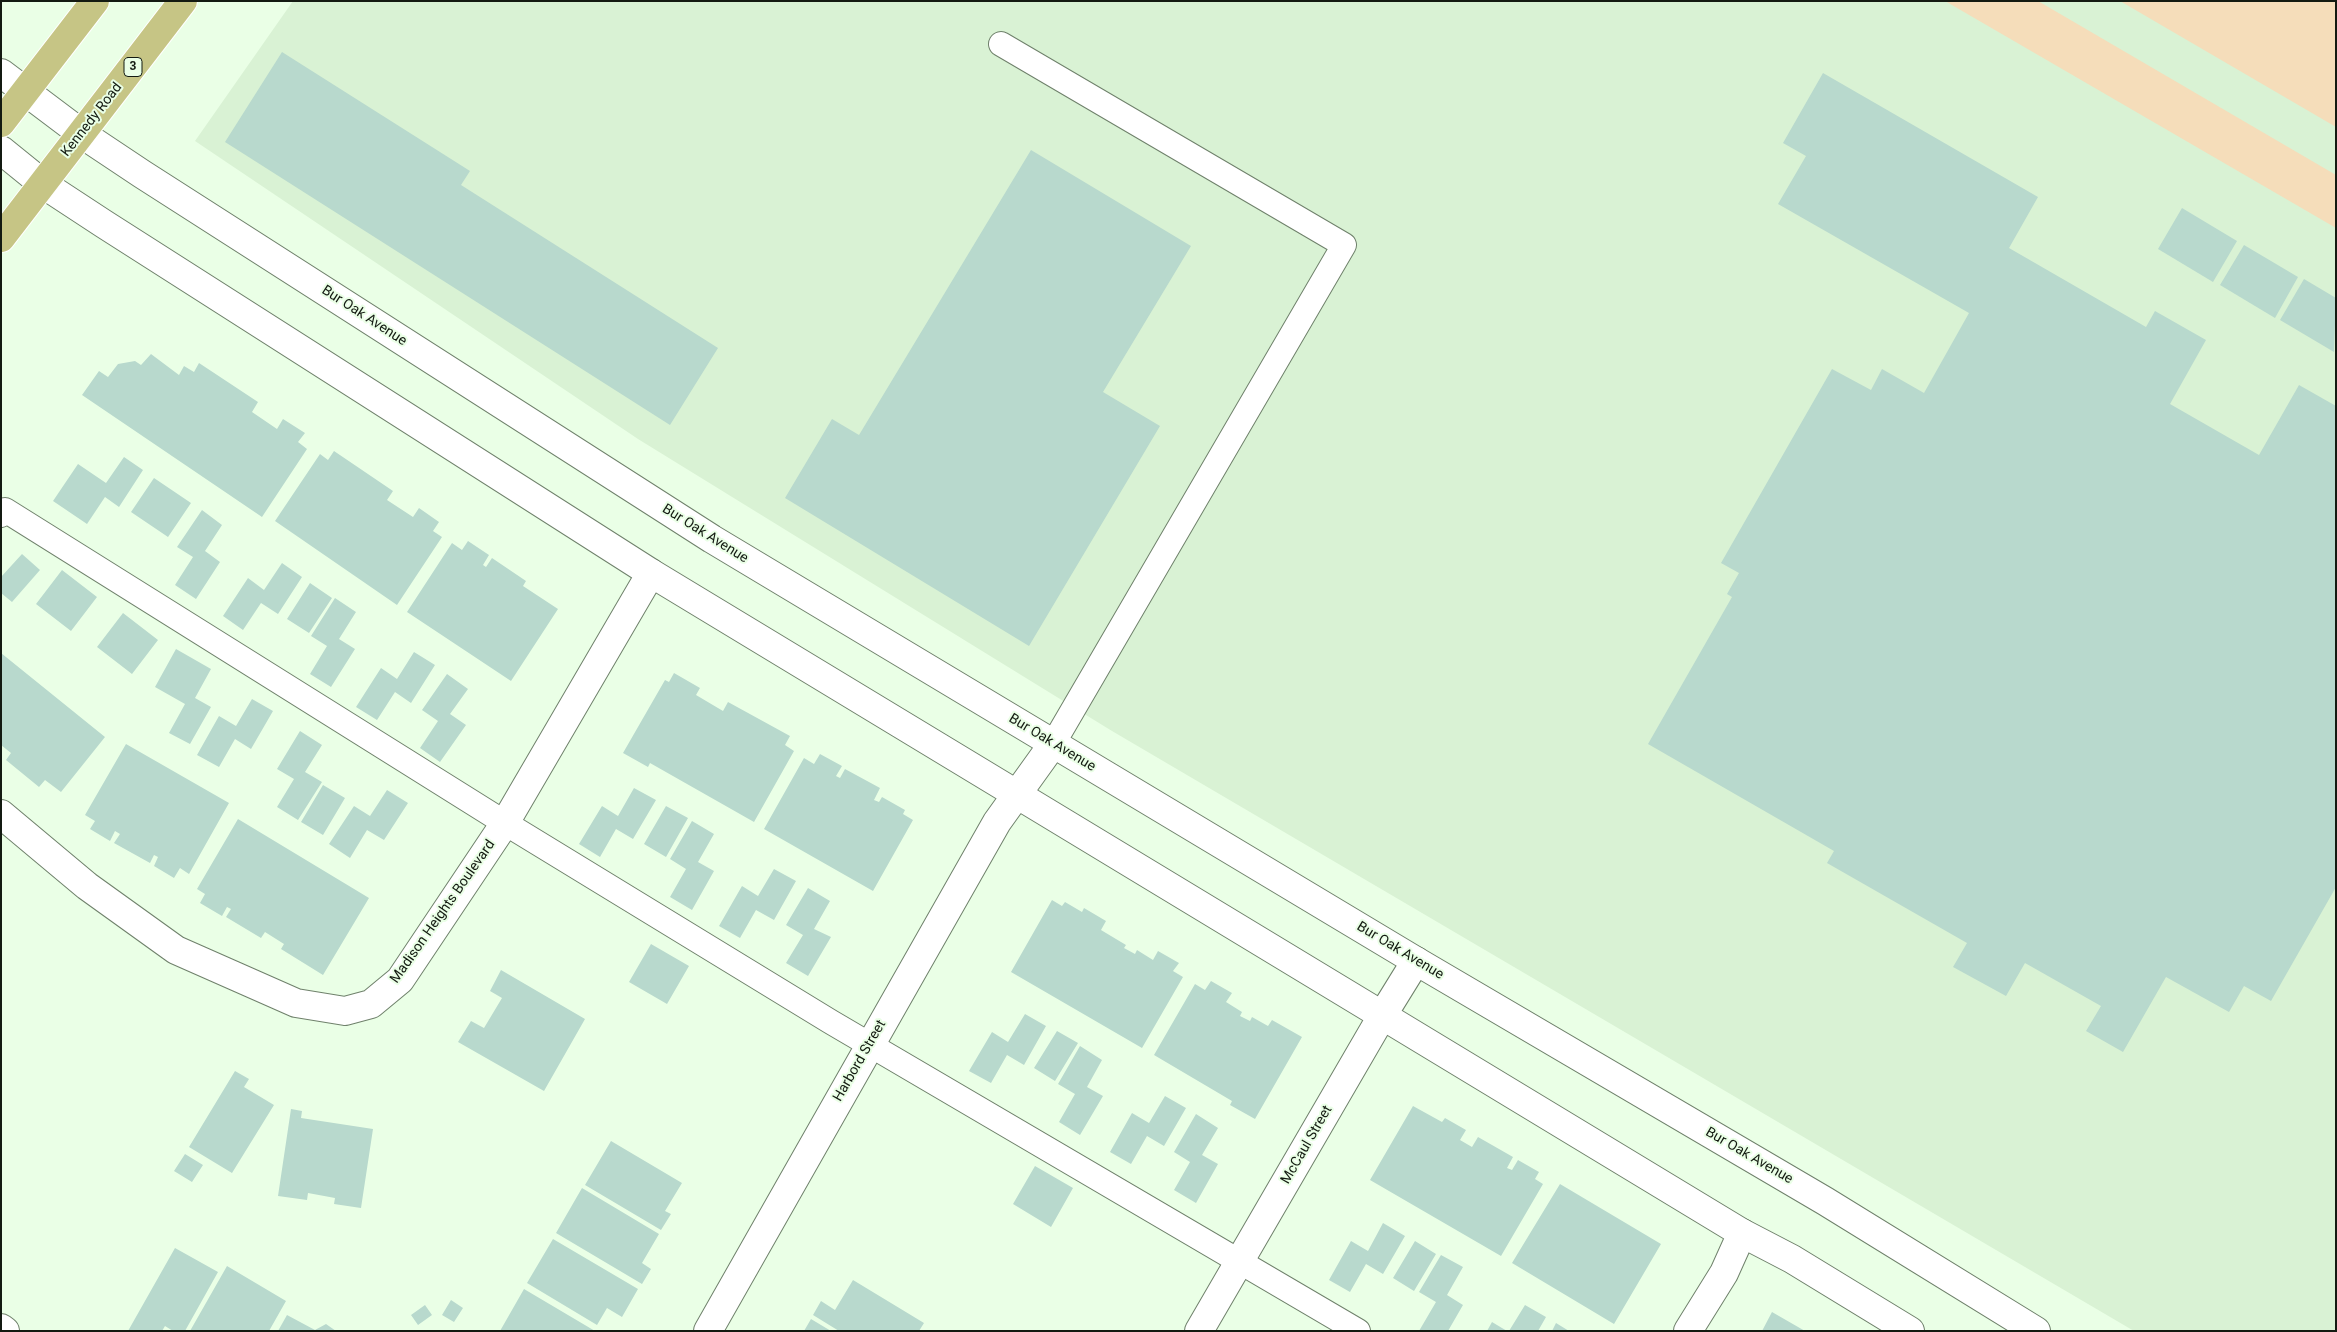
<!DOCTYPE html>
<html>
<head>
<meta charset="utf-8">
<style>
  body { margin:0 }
  #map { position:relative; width:2337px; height:1332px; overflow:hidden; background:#eaffe6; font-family:Roboto,sans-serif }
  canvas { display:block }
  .frame { position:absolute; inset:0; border:2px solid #131a11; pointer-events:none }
</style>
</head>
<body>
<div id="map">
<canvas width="2337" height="1332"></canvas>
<div class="frame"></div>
</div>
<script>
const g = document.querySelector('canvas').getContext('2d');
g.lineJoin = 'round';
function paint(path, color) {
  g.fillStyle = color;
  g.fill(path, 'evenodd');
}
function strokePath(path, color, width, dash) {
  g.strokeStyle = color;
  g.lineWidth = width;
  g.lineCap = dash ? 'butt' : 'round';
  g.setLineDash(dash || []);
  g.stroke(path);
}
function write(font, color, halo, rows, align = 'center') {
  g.font = font + ' Roboto,sans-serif';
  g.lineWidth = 4;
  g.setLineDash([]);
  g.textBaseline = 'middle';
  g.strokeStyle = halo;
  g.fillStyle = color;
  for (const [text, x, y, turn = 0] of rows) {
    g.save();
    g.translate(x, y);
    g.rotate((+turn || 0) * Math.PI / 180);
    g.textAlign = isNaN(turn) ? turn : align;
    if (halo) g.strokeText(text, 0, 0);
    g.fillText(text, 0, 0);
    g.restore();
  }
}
const built = new Path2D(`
  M 293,1 L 2336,1 L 2336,1331 L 2134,1331 L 1112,731 L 638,439 L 195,141 Z`);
const green = new Path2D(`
  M 1945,1 L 2038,1 L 2336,175 L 2336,228 Z
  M 2120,1 L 2336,1 L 2336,127 Z`);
const building = new Path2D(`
  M 282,52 L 470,171 L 461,185 L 718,348 L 670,425 L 225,142 Z
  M 1823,73 L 2038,197 L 2009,248 L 2146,327 L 2155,311 L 2206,340 L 2170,404 L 2259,455 L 2299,385 L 2336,406 L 2336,887 L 2271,1001 L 2244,986 L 2229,1012 L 2166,977 L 2123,1052 L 2086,1031 L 2101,1006 L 2025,963 L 2006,996 L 1953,967 L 1967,943 L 1827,863 L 1834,851 L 1648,744 L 1732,597 L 1727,594 L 1739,573 L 1721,563 L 1832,369 L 1871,390 L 1882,369 L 1924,393 L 1969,313 L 1778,204 L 1806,156 L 1783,143 Z
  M 1031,150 L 1191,246 L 1103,392 L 1160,426 L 1029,646 L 785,498 L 832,419 L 859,435 Z
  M 2182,208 L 2237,241 L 2213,282 L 2158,249 Z
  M 2244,245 L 2298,277 L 2275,318 L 2220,285 Z
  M 2304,279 L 2336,298 L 2334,352 L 2280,320 Z
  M 151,354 L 179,375 L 184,366 L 194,372 L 199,363 L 258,402 L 252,412 L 277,429 L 283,419 L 305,433 L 298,442 L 307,449 L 262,517 L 82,395 L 99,371 L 108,377 L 118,364 L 135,361 L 141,365 Z
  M 334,451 L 393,491 L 387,500 L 413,517 L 419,508 L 439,522 L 433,531 L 442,537 L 397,605 L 275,521 L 320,454 L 328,460 Z
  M 124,457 L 143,470 L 119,507 L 105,497 L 87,524 L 53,501 L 78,464 L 106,483 Z
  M 154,478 L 191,503 L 168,537 L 131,512 Z
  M 202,510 L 222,525 L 205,551 L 220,562 L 196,599 L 175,585 L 193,557 L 177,547 Z
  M 468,541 L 489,555 L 483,565 L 486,567 L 492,558 L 526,581 L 523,586 L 558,609 L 511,681 L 407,612 L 452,543 L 462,550 Z
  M 22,554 L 40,570 L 12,602 L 1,593 L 1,577 Z
  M 282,563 L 302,577 L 278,614 L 261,603 L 243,630 L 223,616 L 248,578 L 264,590 Z
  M 62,570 L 97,597 L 71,631 L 36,604 Z
  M 310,583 L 332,598 L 309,633 L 287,619 Z
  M 335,598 L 356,612 L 339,639 L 355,649 L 331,687 L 310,674 L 327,646 L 311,636 Z
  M 123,613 L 158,640 L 132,674 L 97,647 Z
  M 176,649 L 211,669 L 195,698 L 211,707 L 190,744 L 169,733 L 185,704 L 155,687 Z
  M 414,652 L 435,665 L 411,703 L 395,692 L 377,720 L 356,707 L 381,668 L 397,679 Z
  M 1,653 L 105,737 L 61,792 L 45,780 L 39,787 L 6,760 L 11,753 L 1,745 Z
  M 674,673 L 700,688 L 696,695 L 723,711 L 728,702 L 790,736 L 785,745 L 794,751 L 754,822 L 650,763 L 648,767 L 623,753 L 665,680 L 669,682 Z
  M 447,674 L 468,689 L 450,714 L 466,725 L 440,762 L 420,748 L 438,721 L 422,710 Z
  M 252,699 L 273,711 L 251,749 L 235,739 L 219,767 L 197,755 L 219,716 L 236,726 Z
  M 300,731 L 322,745 L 305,772 L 322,782 L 298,820 L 277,807 L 294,779 L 277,769 Z
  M 126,744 L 229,803 L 189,874 L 180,868 L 174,878 L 154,866 L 158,857 L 154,855 L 150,863 L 114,843 L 120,834 L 115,831 L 110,841 L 90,829 L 95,821 L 85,815 Z
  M 820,754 L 842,766 L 836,776 L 840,778 L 845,769 L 880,788 L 874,800 L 879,802 L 882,797 L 905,810 L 903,814 L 913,820 L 873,891 L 764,829 L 804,758 L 814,764 Z
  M 323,785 L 345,798 L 323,835 L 301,822 Z
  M 634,788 L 656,800 L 633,839 L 616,829 L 600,857 L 579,844 L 602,806 L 618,816 Z
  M 387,790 L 408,803 L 384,840 L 367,830 L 350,858 L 329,844 L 354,806 L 370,816 Z
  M 666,806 L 688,818 L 666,857 L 644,844 Z
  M 238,819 L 369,898 L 323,975 L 281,949 L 284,944 L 265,932 L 261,938 L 226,917 L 231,909 L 227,907 L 222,916 L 200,903 L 205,894 L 197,889 Z
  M 692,821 L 714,834 L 698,862 L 714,871 L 692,910 L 670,897 L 686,869 L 670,859 Z
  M 774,869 L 796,881 L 774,920 L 756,910 L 740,938 L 719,926 L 742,886 L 758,896 Z
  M 808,888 L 830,901 L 814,929 L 831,937 L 808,976 L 786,963 L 803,935 L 786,925 Z
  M 1052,900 L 1062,906 L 1065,902 L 1082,912 L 1084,908 L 1106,921 L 1101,930 L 1126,945 L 1124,948 L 1135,954 L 1137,950 L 1153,960 L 1158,951 L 1179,963 L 1173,971 L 1183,977 L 1142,1048 L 1011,972 Z
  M 651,944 L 689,966 L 667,1004 L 629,982 Z
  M 501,970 L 585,1019 L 544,1091 L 458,1042 L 471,1021 L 484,1028 L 502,998 L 490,991 Z
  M 1211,981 L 1232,993 L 1226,1002 L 1242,1012 L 1240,1016 L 1250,1021 L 1252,1017 L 1268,1026 L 1272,1020 L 1302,1037 L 1255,1119 L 1230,1105 L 1232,1101 L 1154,1055 L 1195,984 L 1205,990 Z
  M 1025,1014 L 1046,1026 L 1024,1065 L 1007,1055 L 991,1083 L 969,1071 L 992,1032 L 1008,1042 Z
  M 1057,1031 L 1078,1043 L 1055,1081 L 1034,1068 Z
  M 1080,1046 L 1102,1060 L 1087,1087 L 1103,1096 L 1080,1135 L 1059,1122 L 1075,1094 L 1058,1084 Z
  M 235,1071 L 249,1079 L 244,1087 L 274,1105 L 232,1173 L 189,1147 Z
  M 1165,1096 L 1186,1108 L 1164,1146 L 1147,1136 L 1131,1164 L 1110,1152 L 1132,1113 L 1149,1123 Z
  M 1413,1106 L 1442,1122 L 1445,1118 L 1466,1130 L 1460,1140 L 1472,1147 L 1478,1137 L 1513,1157 L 1507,1168 L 1512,1170 L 1518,1160 L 1539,1172 L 1535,1179 L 1543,1184 L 1501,1256 L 1370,1180 Z
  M 291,1109 L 302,1111 L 301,1118 L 373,1129 L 361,1208 L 334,1204 L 335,1198 L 308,1193 L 307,1200 L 278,1196 Z
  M 1196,1114 L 1218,1128 L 1202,1155 L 1218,1164 L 1196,1203 L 1174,1190 L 1190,1162 L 1174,1152 Z
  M 611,1141 L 682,1183 L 665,1211 L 671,1214 L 661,1230 L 585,1185 Z
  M 185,1154 L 203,1165 L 192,1182 L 174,1171 Z
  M 1035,1166 L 1073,1188 L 1051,1227 L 1013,1204 Z
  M 1560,1184 L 1661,1244 L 1614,1324 L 1512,1263 Z
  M 582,1188 L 659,1234 L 642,1263 L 651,1269 L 642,1284 L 556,1233 Z
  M 1383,1223 L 1405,1236 L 1383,1274 L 1366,1264 L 1350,1292 L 1329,1280 L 1351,1241 L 1368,1251 Z
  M 553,1239 L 638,1289 L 622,1317 L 607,1308 L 597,1325 L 527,1283 Z
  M 1415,1241 L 1436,1254 L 1414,1291 L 1393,1278 Z
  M 175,1248 L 218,1272 L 185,1331 L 173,1331 L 165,1326 L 162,1331 L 128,1331 Z
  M 1441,1255 L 1463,1267 L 1447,1295 L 1463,1305 L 1448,1331 L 1419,1331 L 1436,1302 L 1419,1292 Z
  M 227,1266 L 286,1301 L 269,1331 L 190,1331 Z
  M 853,1280 L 924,1323 L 919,1331 L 839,1331 L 813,1315 L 821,1301 L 835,1310 Z
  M 524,1289 L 595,1331 L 500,1331 Z
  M 451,1300 L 463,1308 L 454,1322 L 442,1315 Z
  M 425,1305 L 432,1315 L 418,1325 L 411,1315 Z
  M 1525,1305 L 1546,1317 L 1538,1331 L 1509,1331 Z
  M 1772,1312 L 1805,1331 L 1762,1331 Z
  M 287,1315 L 315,1330 L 326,1324 L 336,1331 L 278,1331 Z
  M 811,1319 L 831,1331 L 804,1331 Z
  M 1492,1322 L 1507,1331 L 1487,1331 Z
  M 1556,1323 L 1569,1331 L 1552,1331 Z`);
const service = new Path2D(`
  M 1001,44 L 1344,245 L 1053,744
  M 1,515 L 5,510 L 505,823 L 831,1022 L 1358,1331`);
const minor = new Path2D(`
  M 1,814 L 87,886 L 176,950 L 296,1003 L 345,1011 L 371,1004 L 400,980 L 505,823 L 651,573
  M 1,1328 L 5,1331
  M 1199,1331 L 1382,1016 L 1416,961
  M 1688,1331 L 1724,1273 L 1742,1233`);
const tertiary = new Path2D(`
  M 1,73 L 82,134 L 142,174 L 712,539 L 1416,961 L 1825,1201 L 2036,1331
  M 1,150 L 43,184 L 104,224 L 651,573 L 1742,1233 L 1792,1259 L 1910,1331
  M 708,1331 L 997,822 L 1053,744`);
const primary = new Path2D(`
  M 1,123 L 95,1
  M 1,238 L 183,1`);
const shields = [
  [133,67,18]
];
const shieldNames = [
  ["3",133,67]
];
const streetNames = [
  ["Kennedy Road",92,120,-52],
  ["Bur Oak Avenue",364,316,33],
  ["Bur Oak Avenue",705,534,32],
  ["Bur Oak Avenue",1052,743,31],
  ["Madison Heights Boulevard",443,912,-55],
  ["Bur Oak Avenue",1400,951,31],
  ["Harbord Street",860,1061,-60],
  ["McCaul Street",1307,1145,-60],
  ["Bur Oak Avenue",1749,1156,30]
];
paint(built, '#d9f2d4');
paint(green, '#f5ddba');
paint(building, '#b8d9cd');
strokePath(service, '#6f816b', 26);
strokePath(minor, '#6f816b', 30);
strokePath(tertiary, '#6f816b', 30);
strokePath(primary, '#fff', 30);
strokePath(service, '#fff', 24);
strokePath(minor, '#fff', 28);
strokePath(tertiary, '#fff', 28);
strokePath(primary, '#c6c585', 28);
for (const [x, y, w] of shields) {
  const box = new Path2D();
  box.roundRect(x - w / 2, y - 9.5, w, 19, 4);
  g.fillStyle = '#eaffe6';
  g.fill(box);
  strokePath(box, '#131a11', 1);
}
write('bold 12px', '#131a11', null, shieldNames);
write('14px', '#131a11', '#eaffe6', streetNames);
</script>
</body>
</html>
